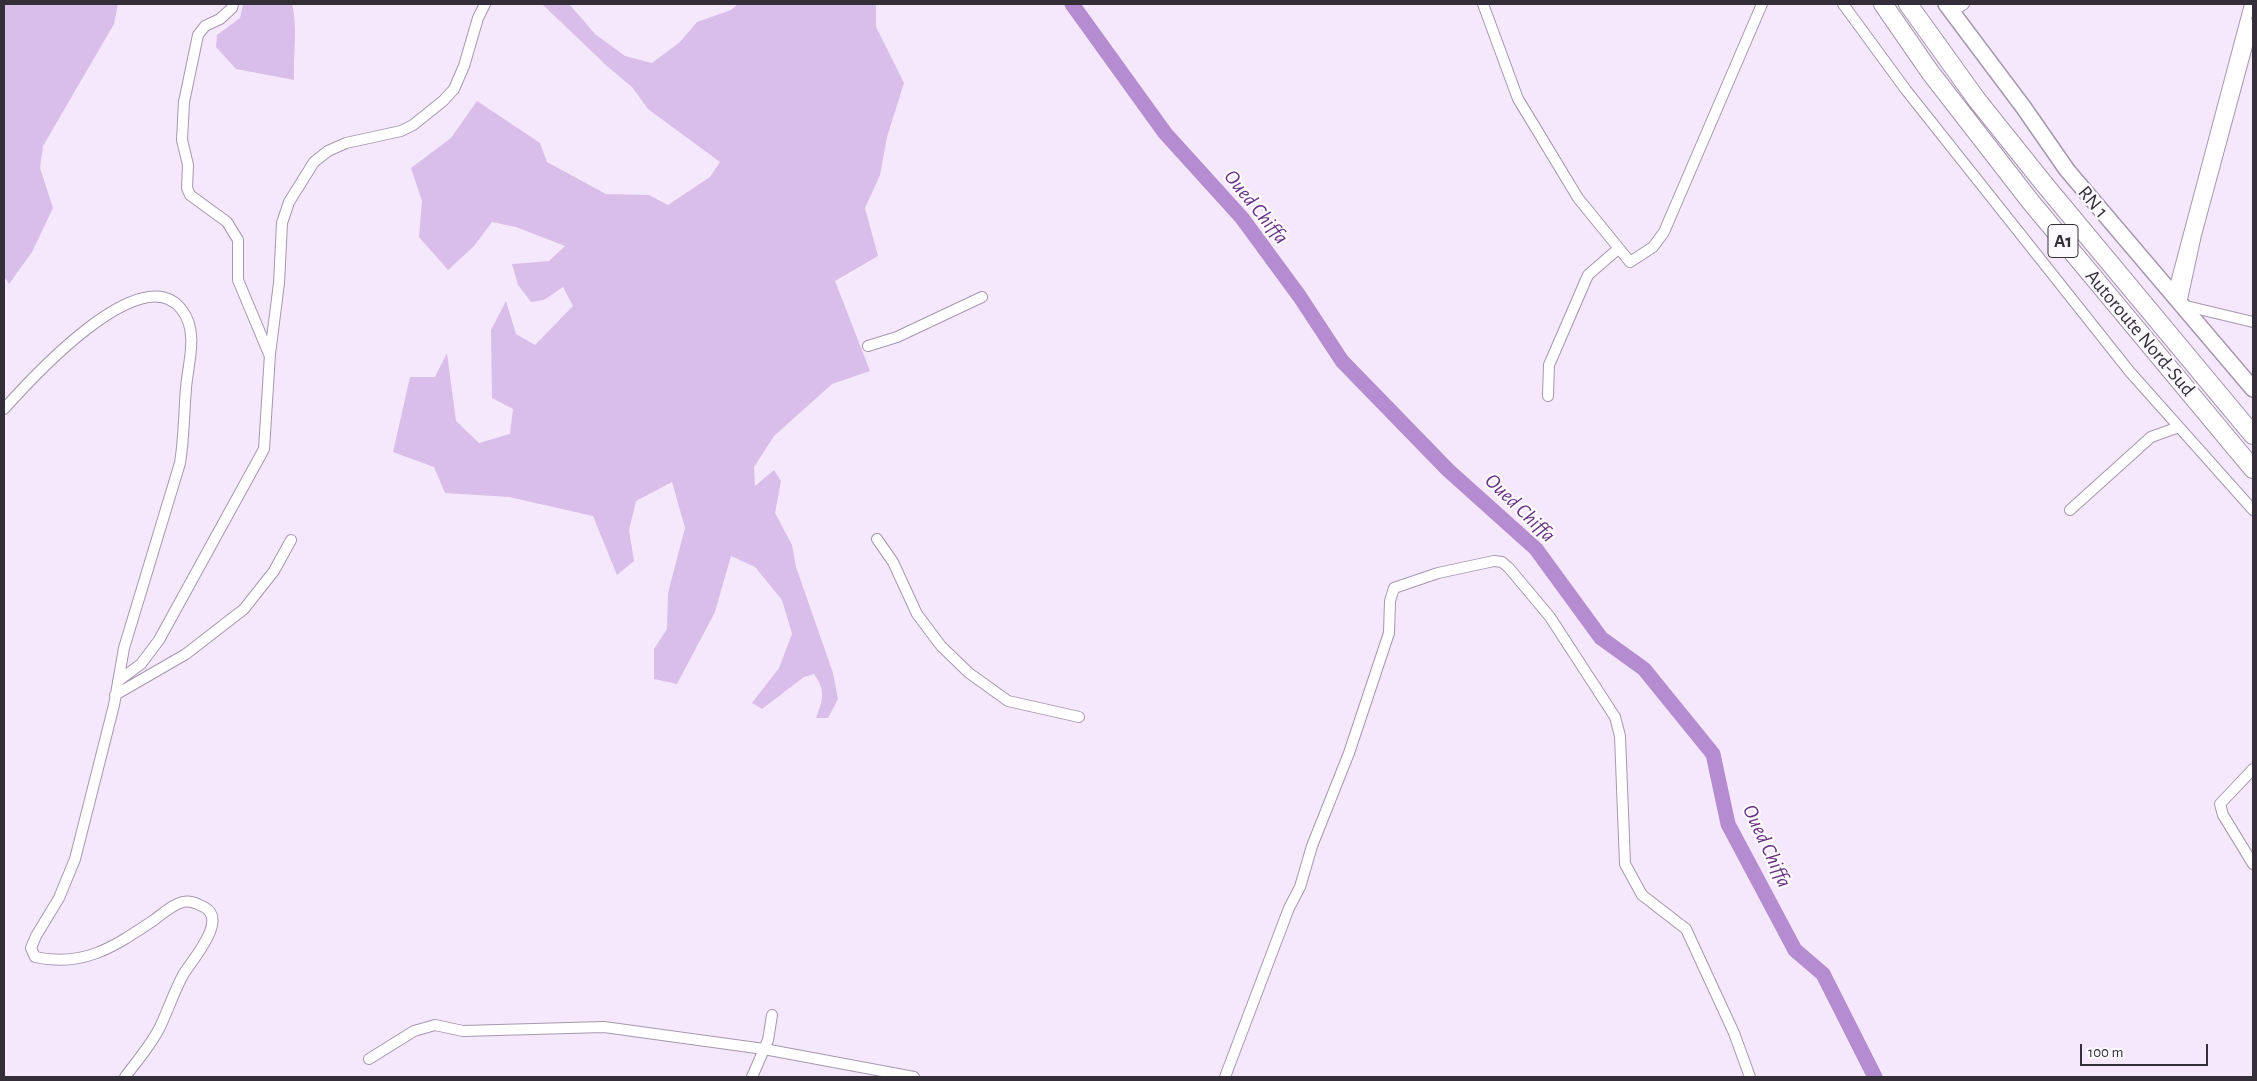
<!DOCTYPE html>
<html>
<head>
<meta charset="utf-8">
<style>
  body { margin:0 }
  #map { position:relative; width:2257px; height:1081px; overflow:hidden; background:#f5e8fd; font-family:"Alegreya Sans",sans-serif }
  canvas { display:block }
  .frame { position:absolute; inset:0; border:5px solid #342e38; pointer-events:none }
  .scale { position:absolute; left:2080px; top:1044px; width:128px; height:22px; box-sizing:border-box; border:2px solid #342e38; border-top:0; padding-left:6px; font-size:15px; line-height:18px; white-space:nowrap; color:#342e38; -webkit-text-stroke:4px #fdfaff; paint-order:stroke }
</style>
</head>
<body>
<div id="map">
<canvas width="2257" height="1081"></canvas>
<div class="frame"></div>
<div class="scale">100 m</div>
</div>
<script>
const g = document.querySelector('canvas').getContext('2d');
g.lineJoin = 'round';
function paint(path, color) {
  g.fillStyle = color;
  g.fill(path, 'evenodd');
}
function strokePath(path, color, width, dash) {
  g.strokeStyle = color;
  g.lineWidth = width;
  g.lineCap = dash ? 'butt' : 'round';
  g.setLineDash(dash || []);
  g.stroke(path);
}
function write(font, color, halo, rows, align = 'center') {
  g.font = font + ' "Alegreya Sans",sans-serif';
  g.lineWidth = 4.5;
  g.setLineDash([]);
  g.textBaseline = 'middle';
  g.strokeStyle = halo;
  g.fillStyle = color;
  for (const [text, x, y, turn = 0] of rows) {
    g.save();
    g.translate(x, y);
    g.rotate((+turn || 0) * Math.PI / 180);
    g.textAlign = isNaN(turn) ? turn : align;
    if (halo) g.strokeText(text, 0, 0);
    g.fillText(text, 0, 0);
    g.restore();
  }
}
const green = new Path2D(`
  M 4,4 L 118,4 L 114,24 L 43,146 L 40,168 L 53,208 L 32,252 L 9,284 L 4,276 Z
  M 243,4 L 292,4 C 298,28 293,55 294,80 L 236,69 L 216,47 L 217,35 L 240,18 Z
  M 542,4 L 569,4 L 595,34 L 625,56 L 652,63 L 680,42 L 697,22 L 731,10 L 738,4 L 876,4 L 876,27 L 904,83 L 887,137 L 880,175 L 865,208 L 878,256 L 835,281 L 870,371 L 832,384 L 774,436 L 754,467 L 755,486 L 774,470 L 781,481 L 775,513 L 792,545 L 796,567 L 833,673 L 838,699 L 828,718 L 816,718 C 823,700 826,691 814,674 L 804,677 L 762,709 L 752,703 L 779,668 L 792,634 L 782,600 L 755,567 L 731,556 L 715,612 L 677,684 L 654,679 L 654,649 L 667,629 L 668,593 L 685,528 L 672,482 L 636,501 L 629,530 L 634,561 L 617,575 L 593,516 L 509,497 L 445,493 L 434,467 L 393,452 L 410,377 L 435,377 L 447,353 L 456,421 L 479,443 L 510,434 L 513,409 L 492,398 L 491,330 L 506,301 L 516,334 L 535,345 L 573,306 L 563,287 L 544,300 L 531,302 L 518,285 L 512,264 L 549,261 L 565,246 L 516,227 L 492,222 L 474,246 L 448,270 L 419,237 L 422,201 L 411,168 L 451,138 L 477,101 L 540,143 L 547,162 L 606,194 L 649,195 L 668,205 L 710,177 L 720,162 L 648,109 L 632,87 L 608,67 Z`);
const river = new Path2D(`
  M 1072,4 L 1165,133 L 1242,218 L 1300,297 L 1342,361 L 1448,470 L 1536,549 L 1601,638 L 1644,669 L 1713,754 L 1728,824 L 1795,950 L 1823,974 L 1875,1077`);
const minor = new Path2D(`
  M 233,4 L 232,8 L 220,19 L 205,26 L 198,35 L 184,102 L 182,140 L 188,165 L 187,188 L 190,195 L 227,222 L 238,240 L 238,280 L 269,354
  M 1483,4 L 1518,99 L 1529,117 L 1578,198 L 1630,262 L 1653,247 L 1664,232 L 1762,4
  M 1843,4 L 1906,90 L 2130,372 L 2253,510
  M 1952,12 L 1964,4
  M 2173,294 L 2250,4
  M 2181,304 L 2196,235 L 2253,24
  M 2182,305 L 2253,322
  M 868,346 L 897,337 L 982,297
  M 1548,396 L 1549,365 L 1588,275 L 1618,249
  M 4,409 C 30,380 142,256 182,310 C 199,332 188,363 186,388 C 184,413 184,438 180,463 L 124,648 L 114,705 L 75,859 L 59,898 L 36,936 L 31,948 L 35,957 C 84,968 115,946 154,920 C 162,914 173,904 183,902 C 191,900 197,904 204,907 C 229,920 191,961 183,975 C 174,992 168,1010 160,1027 C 151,1045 137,1061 125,1077
  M 2070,510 L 2151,437 L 2179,427
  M 877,539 L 893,562 L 917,614 L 941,646 L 969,673 L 1008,701 L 1079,717
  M 118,681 L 141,664 L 159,640 L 264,449 L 270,354 L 279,283 L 282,223 L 289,202 L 314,162 L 328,151 L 346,143 L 401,131 L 413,125 L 443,101 L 454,89 L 464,66 L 478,18 L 485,4
  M 115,695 L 186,654 L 244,609 L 274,571 L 291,540
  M 2253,769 L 2220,804 L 2223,815 L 2253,864
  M 369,1059 L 414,1031 L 435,1025 L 463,1031 L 604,1027 L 764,1049 L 914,1077
  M 752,1077 L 768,1040 L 772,1015
  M 1225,1077 L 1289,908 L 1300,887 L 1312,846 L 1349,753 L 1389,633 L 1390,601 L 1394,588 L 1438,573 L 1494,561 L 1502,562 L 1509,568 L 1550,617 L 1615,717 L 1620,736 L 1625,864 L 1642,895 L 1686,929 L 1734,1033 L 1750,1077`);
const primary = new Path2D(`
  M 1946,4 L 2024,108 L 2067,170 L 2253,389`);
const motorway = new Path2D(`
  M 1883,4 L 1930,72 L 2030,201 L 2253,469
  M 1908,4 L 1977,100 L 2045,185 L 2253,435`);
const shields = [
  [2063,241,30]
];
const shieldNames = [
  ["A1",2063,241]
];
const streetNames = [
  ["RN 1",2093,202,50],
  ["Autoroute Nord-Sud",2140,333,50]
];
const waterNames = [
  ["Oued Chiffa",1256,207,51],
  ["Oued Chiffa",1520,508,44],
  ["Oued Chiffa",1767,846,65]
];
paint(green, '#d8bee9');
strokePath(river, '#b58ccf', 15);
strokePath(minor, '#a697af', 12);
strokePath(primary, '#a697af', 18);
strokePath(motorway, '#a697af', 20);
strokePath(minor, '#fff', 10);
strokePath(primary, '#fff', 15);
strokePath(motorway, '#fff', 18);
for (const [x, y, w] of shields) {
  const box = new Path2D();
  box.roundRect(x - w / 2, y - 16.5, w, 33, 4);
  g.fillStyle = '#fdfaff';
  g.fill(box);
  strokePath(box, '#342e38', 1);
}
write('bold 19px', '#342e38', null, shieldNames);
write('20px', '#342e38', '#fdfaff', streetNames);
write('italic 21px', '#663181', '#fdfaff', waterNames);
</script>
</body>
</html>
